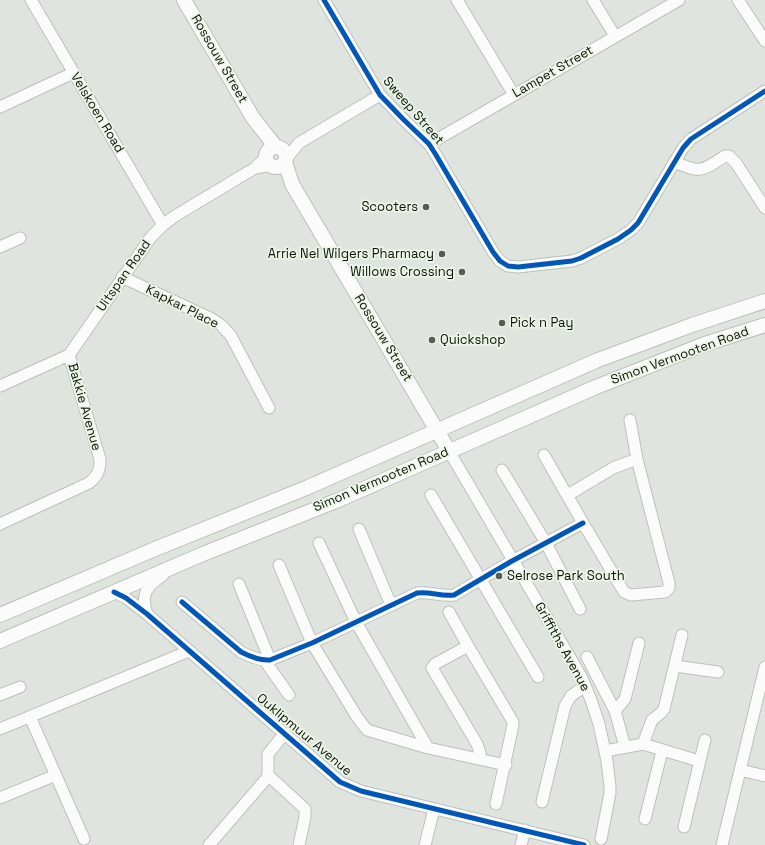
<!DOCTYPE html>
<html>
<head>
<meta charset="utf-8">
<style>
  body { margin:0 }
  canvas { display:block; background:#e0e4de }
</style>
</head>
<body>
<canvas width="765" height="845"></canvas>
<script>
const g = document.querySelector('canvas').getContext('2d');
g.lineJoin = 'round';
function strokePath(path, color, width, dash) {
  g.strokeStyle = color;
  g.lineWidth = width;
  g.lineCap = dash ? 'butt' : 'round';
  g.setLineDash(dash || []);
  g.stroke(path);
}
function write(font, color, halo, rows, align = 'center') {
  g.font = font + ' "Space Grotesk",sans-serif';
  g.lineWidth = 3.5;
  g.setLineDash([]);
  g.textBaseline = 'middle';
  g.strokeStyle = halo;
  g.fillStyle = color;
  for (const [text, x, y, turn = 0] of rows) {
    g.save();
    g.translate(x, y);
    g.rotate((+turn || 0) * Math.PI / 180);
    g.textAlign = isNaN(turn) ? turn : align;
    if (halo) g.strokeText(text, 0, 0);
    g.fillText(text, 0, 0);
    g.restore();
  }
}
const minor = new Path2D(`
  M 31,0 L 163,225
  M 324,0 L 380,95 L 403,119 L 429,144 L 436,155 L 493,252 L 500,261 L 508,266 L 518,267 L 572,261 L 581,258 L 618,239 L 631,230 L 638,223 L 683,148 L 691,139 L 765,91
  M 457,0 L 514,95
  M 593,0 L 615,36
  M 738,0 L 765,41
  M 0,107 L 73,73
  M 429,144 L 679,0
  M 286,159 L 299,143 L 380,95
  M 674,162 C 702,173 700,172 725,156 L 729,156 L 736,163 L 765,208
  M 255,168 L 272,165
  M 0,247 L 20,238
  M 122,277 L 212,319 L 221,325 L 231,336 L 269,408
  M 0,386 L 69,355 L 151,237 L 163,225 L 175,216 L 255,168 L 267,156
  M 449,451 L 582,678 L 591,700 L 599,724 L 607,761 L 610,787 L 610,793 L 601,839
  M 544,455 L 583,523 L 624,592 L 631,595 L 665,592 L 669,588 L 669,583 L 637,459 L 630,420
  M 502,470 L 546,543 L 580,609
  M 431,495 L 538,677
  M 568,495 L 613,468 L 637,459
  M 0,524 L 89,483 C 98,476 100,470 100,459 L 69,355
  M 359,529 L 391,605
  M 319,543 L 356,622 L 428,748
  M 279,565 L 312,643 L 357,717 L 367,730 L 428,748 L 506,765
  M 239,584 L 270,660
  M 114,592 L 126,598 L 147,614 L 340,782 L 361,791 L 584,845
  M 182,602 L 241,652 C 249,656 260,661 270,660 L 312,643 L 417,593 C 430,591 441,597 454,595 L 512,561 L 583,523
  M 449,612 L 468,646 L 513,722 L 513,725 L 496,804
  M 147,614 C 140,594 147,586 163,575
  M 468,646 L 435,664 L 432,668 L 477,744 L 480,753 L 480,759
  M 587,657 L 615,711 L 625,747
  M 265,661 L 289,695
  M 675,666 L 718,672
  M 0,695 L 20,687
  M 615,711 L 625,699 L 639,643
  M 30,717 L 84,839
  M 0,729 L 189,651
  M 643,744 L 652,720 L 662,712 L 664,709 L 682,635
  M 605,751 L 643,744 L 699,761
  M 740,770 L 765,776
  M 268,775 L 305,809 L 305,817 L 299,845
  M 0,798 L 56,775
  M 542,802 L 565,706 L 571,696 L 585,686
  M 645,819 L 662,751
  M 684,827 L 705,740
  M 209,845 L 266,779 L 268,775 L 268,754 L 285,733
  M 425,845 L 434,809
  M 521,845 L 525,830
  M 722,845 L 765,667`);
const major = new Path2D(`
  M 184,0 L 253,118 L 276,147
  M266 157a10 10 0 1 1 20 0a10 10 0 1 1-20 0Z
  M 285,162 L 292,184 L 449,451
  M 0,615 L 155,549 L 306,488 L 598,360 L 692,325 L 765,301
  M 0,641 L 203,554 L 336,501 L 596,387 L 705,344 L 765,325`);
const cycleway = new Path2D(`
  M 324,0 L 380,95 L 403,119 L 429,144 L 436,155 L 493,252 L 500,261 L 508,266 L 518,267 L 572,261 L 581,258 L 618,239 L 631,230 L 638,223 L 683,148 L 691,139 L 765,91
  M 114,592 L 126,598 L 147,614 L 340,782 L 361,791 L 584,845
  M 182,602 L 241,652 C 249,656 260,661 270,660 L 312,643 L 417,593 C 430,591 441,597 454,595 L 512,561 L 583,523`);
const markers = [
  [426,207,4,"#585b56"],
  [442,254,4,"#585b56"],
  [462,272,4,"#585b56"],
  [502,323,4,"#585b56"],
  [432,340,4,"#585b56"],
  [499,576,4,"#585b56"]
];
const streetNames = [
  ["Rossouw Street",219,59,60],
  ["Lampet Street",553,72,-30],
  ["Sweep Street",413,111,49],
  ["Velskoen Road",97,113,59],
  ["Uitspan Road",124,276,-55],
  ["Kapkar Place",182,307,27],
  ["Rossouw Street",383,338,59],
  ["Simon Vermooten Road",680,356,-20],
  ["Bakkie Avenue",84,407,74],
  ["Simon Vermooten Road",381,480,-23],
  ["Griffiths Avenue",562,647,61],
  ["Ouklipmuur Avenue",304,735,40]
];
const poiNames = [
  ["Scooters",418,207],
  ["Arrie Nel Wilgers Pharmacy",434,254],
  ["Willows Crossing",454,272],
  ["Pick n Pay",510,323,"left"],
  ["Quickshop",440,340,"left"],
  ["Selrose Park South",507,576,"left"]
];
strokePath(minor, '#bdc0bb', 13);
strokePath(major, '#bdc0bb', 16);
strokePath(minor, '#fafbfa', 11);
strokePath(major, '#fafbfa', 14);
strokePath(cycleway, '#0057b8', 5);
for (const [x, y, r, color] of markers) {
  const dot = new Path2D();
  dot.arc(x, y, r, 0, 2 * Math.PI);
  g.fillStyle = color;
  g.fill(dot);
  strokePath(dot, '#ecf6e7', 1.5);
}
write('13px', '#0e110c', '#ecf6e7', streetNames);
write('13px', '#0e110c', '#ecf6e7', poiNames, 'right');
</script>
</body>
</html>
